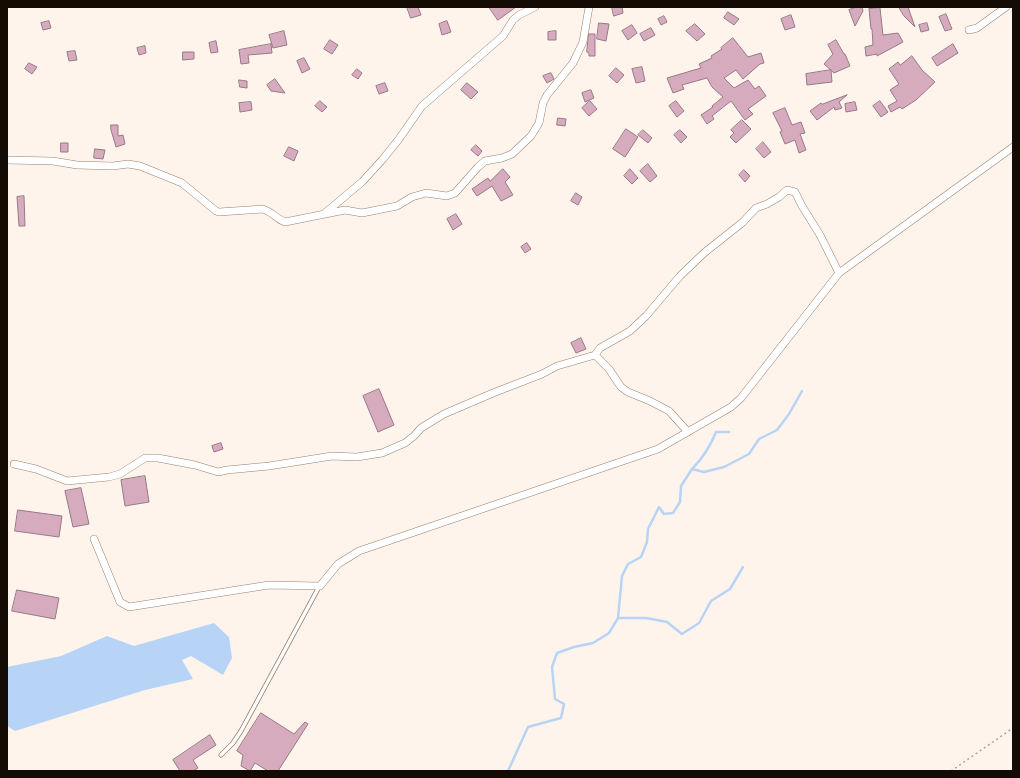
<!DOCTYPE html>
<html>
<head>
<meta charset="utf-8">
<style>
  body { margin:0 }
  #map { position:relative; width:1020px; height:778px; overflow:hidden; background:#fff4ec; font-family:"Fira Sans",sans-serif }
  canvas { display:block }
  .frame { position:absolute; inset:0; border:8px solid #140b05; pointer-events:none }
</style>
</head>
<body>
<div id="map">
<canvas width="1020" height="778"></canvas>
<div class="frame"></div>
</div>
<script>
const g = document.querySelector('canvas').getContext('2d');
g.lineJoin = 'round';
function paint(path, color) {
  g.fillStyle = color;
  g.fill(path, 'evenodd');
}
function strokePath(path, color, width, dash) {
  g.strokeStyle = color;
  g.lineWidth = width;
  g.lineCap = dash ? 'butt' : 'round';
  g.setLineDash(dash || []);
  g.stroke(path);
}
const water = new Path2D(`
  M 214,623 L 229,637 L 232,658 L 223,675 L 191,656 L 182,660 L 193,679 L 145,690 L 15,731 L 7,726 L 7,667 L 61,656 L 107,636 L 134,646 Z`);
const stream = new Path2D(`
  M 692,469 C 703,458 710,447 716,432 L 729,432
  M 618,618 L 646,618 L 667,622 L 682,634 L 699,623 L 711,601 L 730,589 L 743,567
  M 508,771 L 528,727 L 561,718 L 564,704 L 555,699 L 552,667 L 557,653 L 574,647 L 593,643 L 609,633 L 618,618 L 622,576 L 628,564 L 641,557 L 647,542 L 648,529 L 659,507 L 664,514 L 673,513 L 680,502 L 681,486 L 692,469 L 704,472 L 724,467 L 749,454 L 759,439 L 777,430 L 789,414 L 802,391`);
const building = new Path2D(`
  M 407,7 L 418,7 L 421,15 L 411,18 Z
  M 489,7 L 516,7 L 498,20 Z
  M 612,7 L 622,7 L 623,13 L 614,16 Z
  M 857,7 L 862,7 L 863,11 L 855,26 L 849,10 Z
  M 899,7 L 908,7 L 915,27 L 904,16 Z
  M 880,8 L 883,35 L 898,33 L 903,42 L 877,56 L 877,54 L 866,56 L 865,47 L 873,45 L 872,29 L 871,29 L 869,9 Z
  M 728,12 L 739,19 L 734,25 L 724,18 Z
  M 946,14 L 952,29 L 945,31 L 939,17 Z
  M 791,15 L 795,27 L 785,30 L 781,19 Z
  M 664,16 L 667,22 L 661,25 L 658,19 Z
  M 49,21 L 51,28 L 43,30 L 41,23 Z
  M 447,21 L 451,32 L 442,35 L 439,24 Z
  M 599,23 L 609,24 L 606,41 L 597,39 Z
  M 927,23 L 929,30 L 921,32 L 919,25 Z
  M 695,24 L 705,34 L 697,41 L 686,31 Z
  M 632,25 L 637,33 L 628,40 L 622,31 Z
  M 651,28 L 655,35 L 644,41 L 640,34 Z
  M 284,31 L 287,45 L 273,48 L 269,35 Z
  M 556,31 L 556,40 L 548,40 L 548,32 Z
  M 589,34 L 595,34 L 595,56 L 589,56 L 589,53 L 587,52 Z
  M 733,38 L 748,57 L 761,53 L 764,63 L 760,64 L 743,79 L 736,70 L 724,78 L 734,88 L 748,80 L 755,89 L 759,86 L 766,96 L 748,109 L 753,114 L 745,120 L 731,101 L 712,116 L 714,119 L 707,124 L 701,115 L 713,107 L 712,106 L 723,97 L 712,87 L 707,78 L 682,85 L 684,89 L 673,93 L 667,78 L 701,68 L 699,64 L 712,58 L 711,56 L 722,49 L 721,48 Z
  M 330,40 L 338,45 L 332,54 L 324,49 Z
  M 836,40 L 844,54 L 845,54 L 850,66 L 834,73 L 824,64 L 833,54 L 828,45 Z
  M 216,41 L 218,52 L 211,53 L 209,43 Z
  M 271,44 L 272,53 L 248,55 L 249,63 L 241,64 L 239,50 Z
  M 953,44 L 958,53 L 937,66 L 932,58 Z
  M 145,46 L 146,53 L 139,55 L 137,48 Z
  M 75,51 L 77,60 L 69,61 L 67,52 Z
  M 183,52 L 194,52 L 194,59 L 183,60 Z
  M 912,56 L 922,70 L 935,82 L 916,100 L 902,109 L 900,107 L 891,112 L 888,106 L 897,101 L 890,90 L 899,84 L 889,69 L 898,62 L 900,65 Z
  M 304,58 L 310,69 L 302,73 L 297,61 Z
  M 29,63 L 37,67 L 32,74 L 25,69 Z
  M 642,67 L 645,81 L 636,83 L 632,69 Z
  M 616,68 L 624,75 L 617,83 L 609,76 Z
  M 357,69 L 362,73 L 358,79 L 352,75 Z
  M 831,70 L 832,82 L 807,85 L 806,74 Z
  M 551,73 L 554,79 L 547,83 L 543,76 Z
  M 275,79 L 285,93 L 271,91 L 267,85 Z
  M 239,80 L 247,81 L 247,88 L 240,87 Z
  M 385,83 L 388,91 L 379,94 L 376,86 Z
  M 467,83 L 478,92 L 471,99 L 461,90 Z
  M 591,90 L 594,98 L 585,102 L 582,93 Z
  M 847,95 L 839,102 L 842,108 L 835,110 L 834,107 L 817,120 L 810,111 L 821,103 L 822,104 Z
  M 320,101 L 327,107 L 322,112 L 315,106 Z
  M 590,101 L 597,109 L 589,116 L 582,108 Z
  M 676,101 L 684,111 L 677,117 L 669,106 Z
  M 880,101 L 888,112 L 881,117 L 873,106 Z
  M 251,102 L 252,110 L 240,112 L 239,103 Z
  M 855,102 L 857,110 L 846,112 L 845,104 Z
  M 785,108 L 792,125 L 801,122 L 805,133 L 800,134 L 806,150 L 799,153 L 795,140 L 785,144 L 780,132 L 782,131 L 773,113 Z
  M 558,118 L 566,119 L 565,126 L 557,125 Z
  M 742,120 L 751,129 L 736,143 L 730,137 L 734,133 L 731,130 Z
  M 111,125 L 118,125 L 118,136 L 123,135 L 125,144 L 116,147 L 111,130 Z
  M 626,129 L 638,137 L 625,157 L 613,149 Z
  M 643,130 L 652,138 L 648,143 L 638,135 Z
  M 680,130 L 687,137 L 681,143 L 674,135 Z
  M 763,142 L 771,152 L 764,158 L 756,149 Z
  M 61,143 L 68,143 L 68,152 L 61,152 Z
  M 476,145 L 482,151 L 478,156 L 471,150 Z
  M 289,147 L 298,151 L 294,161 L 284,156 Z
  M 95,149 L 105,150 L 103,159 L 94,158 Z
  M 648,164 L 657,176 L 650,182 L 640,171 Z
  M 503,169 L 510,177 L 505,182 L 513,195 L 501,201 L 492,186 L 477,196 L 472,189 L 488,178 L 490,181 Z
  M 630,169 L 638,178 L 632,184 L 624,176 Z
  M 744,170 L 750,176 L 745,182 L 739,175 Z
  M 576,193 L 582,197 L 578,205 L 571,201 Z
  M 24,196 L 25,226 L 19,226 L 17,197 Z
  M 456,214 L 462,224 L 453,230 L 447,219 Z
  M 527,243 L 531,249 L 525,253 L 521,247 Z
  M 581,338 L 586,349 L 576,353 L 571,343 Z
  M 379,389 L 394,425 L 378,432 L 363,396 Z
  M 221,443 L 223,449 L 214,452 L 212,446 Z
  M 145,476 L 149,502 L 125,506 L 121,480 Z
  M 81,488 L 89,524 L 73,527 L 65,491 Z
  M 18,510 L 62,516 L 59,537 L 15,531 Z
  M 17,590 L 59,598 L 55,619 L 12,611 Z
  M 261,713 L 294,734 L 305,722 L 308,724 L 278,771 L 268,771 L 255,763 L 250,771 L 241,766 L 243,755 L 237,751 Z
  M 210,735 L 216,745 L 193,760 L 198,768 L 193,771 L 180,771 L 173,760 Z`);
const path = new Path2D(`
  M 951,771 L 1013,728`);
const lane = new Path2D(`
  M 221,755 L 233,743 L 241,731 L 319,587`);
const street = new Path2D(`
  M 969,30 L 977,28 L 1006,7
  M 7,160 L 53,161 L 77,165 L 113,166 L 128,164 L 140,166 L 182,183 L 216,211 L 219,212 L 263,209 C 272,212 277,219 285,222 L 345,210 L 362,213 L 397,206 L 412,197 L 426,193 L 447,196 L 455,193 L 478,167 L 485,161 L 502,158 L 512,154 L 531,136 L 539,123 L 543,103 L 547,95 L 573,63 L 583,42 L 589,7
  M 325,213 L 362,182 L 383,159 L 399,139 L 422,106 L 503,36 L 513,20 L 519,15 L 535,7
  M 688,432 L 669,411 L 650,401 L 628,392 L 621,387 L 609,369 L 595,355 L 600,348 L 630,331 L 646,316 L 680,276 L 704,253 L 743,222 L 756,208 L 767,204 L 779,197 L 787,190 L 795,192 L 802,206 L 820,235 L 839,273
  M 14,464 L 36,469 L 67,481 L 109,477 L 120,474 L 145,458 L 158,458 L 195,465 L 218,472 L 227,470 L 269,466 L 332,456 L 357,457 L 382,453 L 405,443 L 414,436 L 421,428 L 444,414 L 493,393 L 542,374 L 557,366 L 595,355
  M 94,539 L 120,602 L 129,607 L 269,585 L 320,586 L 338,564 L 359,551 L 658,449 L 731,407 L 741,398 L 839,273 L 1013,147`);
paint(water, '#b7d3f6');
strokePath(stream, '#b7d3f6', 2.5);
paint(building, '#d7abbe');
strokePath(building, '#967986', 1);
strokePath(lane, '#98806e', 5);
strokePath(street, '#98806e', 8);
strokePath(path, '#aea39c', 1.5, [2, 3]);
strokePath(lane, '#fff', 3.5);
strokePath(street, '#fff', 7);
</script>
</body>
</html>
